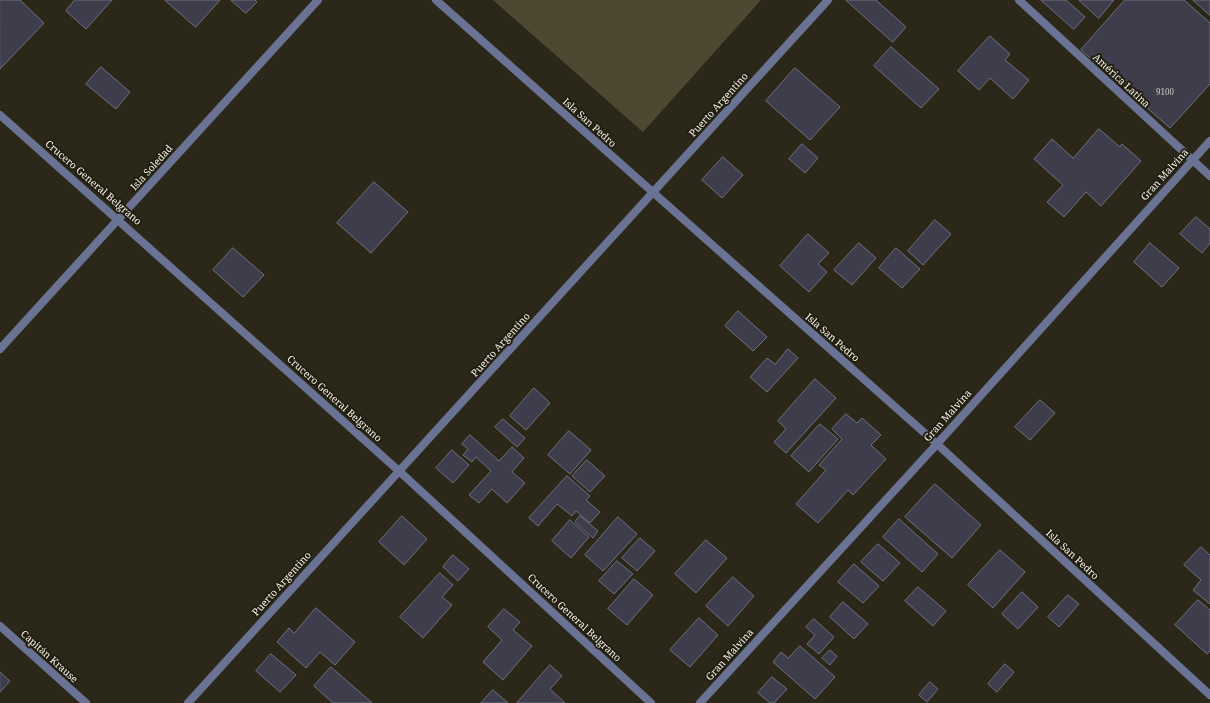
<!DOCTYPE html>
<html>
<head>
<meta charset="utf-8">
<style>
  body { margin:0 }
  canvas { display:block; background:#2b281a }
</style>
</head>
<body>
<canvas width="1210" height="703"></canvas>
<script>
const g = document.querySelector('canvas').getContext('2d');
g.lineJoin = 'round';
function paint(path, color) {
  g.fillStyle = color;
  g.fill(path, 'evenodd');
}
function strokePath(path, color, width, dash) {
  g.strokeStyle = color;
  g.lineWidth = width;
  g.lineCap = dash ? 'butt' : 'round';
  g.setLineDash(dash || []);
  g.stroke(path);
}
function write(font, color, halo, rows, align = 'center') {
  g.font = font + ' "Noto Serif",serif';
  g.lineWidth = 4;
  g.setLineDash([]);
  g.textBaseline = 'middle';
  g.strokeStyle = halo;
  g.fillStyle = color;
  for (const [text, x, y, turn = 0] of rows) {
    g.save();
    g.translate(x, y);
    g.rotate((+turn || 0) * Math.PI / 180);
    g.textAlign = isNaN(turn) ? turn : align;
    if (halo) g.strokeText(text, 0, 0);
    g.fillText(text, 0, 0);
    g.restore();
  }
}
const green = new Path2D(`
  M 493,0 L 761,0 L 643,132 Z`);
const building = new Path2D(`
  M 0,0 L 20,0 L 44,23 L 0,69 Z
  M 75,0 L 112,0 L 86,29 L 66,11 Z
  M 165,0 L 220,0 L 196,27 Z
  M 231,0 L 255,0 L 257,2 L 246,13 Z
  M 846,0 L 876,0 L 906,27 L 893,42 Z
  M 1041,0 L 1066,0 L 1085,17 L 1074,29 Z
  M 1079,0 L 1114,0 L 1099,18 Z
  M 1125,0 L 1184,0 L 1210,23 L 1210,84 L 1170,128 L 1081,50 Z
  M 1193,0 L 1210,0 L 1210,15 Z
  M 990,36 L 1010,54 L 1005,60 L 1029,80 L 1013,99 L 990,78 L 979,90 L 958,71 Z
  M 891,47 L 939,89 L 921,108 L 874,66 Z
  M 101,67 L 130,92 L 116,109 L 86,84 Z
  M 795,68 L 840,107 L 810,140 L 766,101 Z
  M 1099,129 L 1120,147 L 1122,144 L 1141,161 L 1101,206 L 1086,192 L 1064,217 L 1047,202 L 1063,185 L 1034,159 L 1052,139 L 1073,158 Z
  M 802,144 L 818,158 L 805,173 L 789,159 Z
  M 723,157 L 743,175 L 722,198 L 702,180 Z
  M 374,182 L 408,212 L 371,253 L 337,223 Z
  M 1196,217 L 1210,229 L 1210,243 L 1202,253 L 1180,234 Z
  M 935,220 L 951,234 L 923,265 L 908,251 Z
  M 808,234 L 829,253 L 818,264 L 827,272 L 809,292 L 780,266 Z
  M 859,243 L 876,258 L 852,285 L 834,270 Z
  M 1150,243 L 1179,268 L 1162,287 L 1134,262 Z
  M 233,248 L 264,275 L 243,297 L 213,270 Z
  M 896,248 L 920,269 L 902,288 L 879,268 Z
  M 738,311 L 767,337 L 753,351 L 725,326 Z
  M 788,349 L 798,358 L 767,392 L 750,377 L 767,358 L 775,364 Z
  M 815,379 L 836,398 L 786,453 L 774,442 L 786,429 L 778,421 Z
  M 534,388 L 550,403 L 526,430 L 510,416 Z
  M 1040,400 L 1055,413 L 1030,440 L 1015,427 Z
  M 846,414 L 857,423 L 862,418 L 881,435 L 871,445 L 886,459 L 853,495 L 848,490 L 818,523 L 796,504 L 826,470 L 819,465 L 842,439 L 832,429 Z
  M 503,419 L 525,438 L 517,447 L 495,427 Z
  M 820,424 L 838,439 L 809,472 L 791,456 Z
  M 569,431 L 591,450 L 570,474 L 548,455 Z
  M 470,435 L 499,461 L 512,447 L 524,458 L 512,472 L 525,483 L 507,503 L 492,489 L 479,503 L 469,495 L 491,471 L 476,457 L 472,462 L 463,455 L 468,449 L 462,444 Z
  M 452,450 L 469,465 L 453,483 L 436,468 Z
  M 587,460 L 605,476 L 590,492 L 572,476 Z
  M 567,476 L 590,496 L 586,500 L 600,512 L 590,523 L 576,511 L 572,516 L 557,504 L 538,526 L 529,518 Z
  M 935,484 L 981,525 L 952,558 L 905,517 Z
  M 402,516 L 427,539 L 404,565 L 379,542 Z
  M 580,516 L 598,531 L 593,538 L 575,522 Z
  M 618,517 L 637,534 L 603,571 L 585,555 Z
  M 899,519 L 938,554 L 922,572 L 883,537 Z
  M 570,520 L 589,537 L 571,558 L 552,541 Z
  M 640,538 L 655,551 L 637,571 L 622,558 Z
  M 706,540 L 727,558 L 696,593 L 675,574 Z
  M 878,544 L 900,563 L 883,581 L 861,562 Z
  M 1201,547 L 1210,555 L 1210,604 L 1193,590 L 1201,580 L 1184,565 Z
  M 1000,550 L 1025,572 L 993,608 L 968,585 Z
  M 453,555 L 469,569 L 458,581 L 443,567 Z
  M 617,561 L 633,574 L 614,594 L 599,581 Z
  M 854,564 L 879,586 L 863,603 L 838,582 Z
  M 440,573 L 453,585 L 442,597 L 452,605 L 423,638 L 400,617 Z
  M 733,577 L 754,596 L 728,626 L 706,606 Z
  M 634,579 L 653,595 L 627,625 L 608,609 Z
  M 918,587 L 946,611 L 933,626 L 905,601 Z
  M 1022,592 L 1038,607 L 1018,629 L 1002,614 Z
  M 1068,595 L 1079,604 L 1059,627 L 1048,617 Z
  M 1198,600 L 1210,610 L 1210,651 L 1207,654 L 1175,625 Z
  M 843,602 L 868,624 L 854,639 L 830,617 Z
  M 316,608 L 355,642 L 335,665 L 320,652 L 306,668 L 277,642 L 289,628 L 294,633 Z
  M 504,609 L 520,622 L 513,630 L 532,646 L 503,680 L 483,662 L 502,640 L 488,627 Z
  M 699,618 L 718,635 L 690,667 L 670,650 Z
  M 814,619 L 834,637 L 819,654 L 807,644 L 815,635 L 806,627 Z
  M 800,646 L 835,677 L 815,699 L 773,662 L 781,652 L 788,658 Z
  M 830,650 L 837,656 L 830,665 L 822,658 Z
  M 271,654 L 296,675 L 280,692 L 256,671 Z
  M 1005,664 L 1014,672 L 997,692 L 988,684 Z
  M 550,665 L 562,676 L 550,689 L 565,703 L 517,703 Z
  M 331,667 L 372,703 L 333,703 L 314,686 Z
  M 0,672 L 10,681 L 0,692 Z
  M 772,677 L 787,689 L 774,703 L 770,703 L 758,693 Z
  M 930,682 L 938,689 L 927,702 L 919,695 Z
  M 493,690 L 508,703 L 481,703 Z`);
const street = new Path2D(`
  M 436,0 L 937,444 L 1210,695
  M 1019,0 L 1210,176
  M 0,115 L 399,471 L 651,703
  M 0,349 L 318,0
  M 0,626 L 86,703
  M 188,703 L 828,0
  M 700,703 L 937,444 L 1210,141`);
const numberNames = [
  ["9100",1165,93]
];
const streetNames = [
  ["América Latina",1121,81,43],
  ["Puerto Argentino",719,105,-48],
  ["Isla San Pedro",589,123,42],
  ["Isla Soledad",152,168,-48],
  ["Gran Malvina",1165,175,-48],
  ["Crucero General Belgrano",93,183,41],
  ["Isla San Pedro",832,338,41],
  ["Puerto Argentino",501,345,-48],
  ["Crucero General Belgrano",334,399,42],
  ["Gran Malvina",948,416,-48],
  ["Isla San Pedro",1072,555,43],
  ["Puerto Argentino",282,584,-48],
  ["Crucero General Belgrano",574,618,43],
  ["Gran Malvina",730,655,-48],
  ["Capitán Krause",49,657,42]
];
paint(green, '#4d4832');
paint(building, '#3e3d4b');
strokePath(building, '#716f7f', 1);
strokePath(street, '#6a7394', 8);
write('8px', '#c7c6c2', null, numberNames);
write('10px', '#f5f3ea', '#221f11', streetNames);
</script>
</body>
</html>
